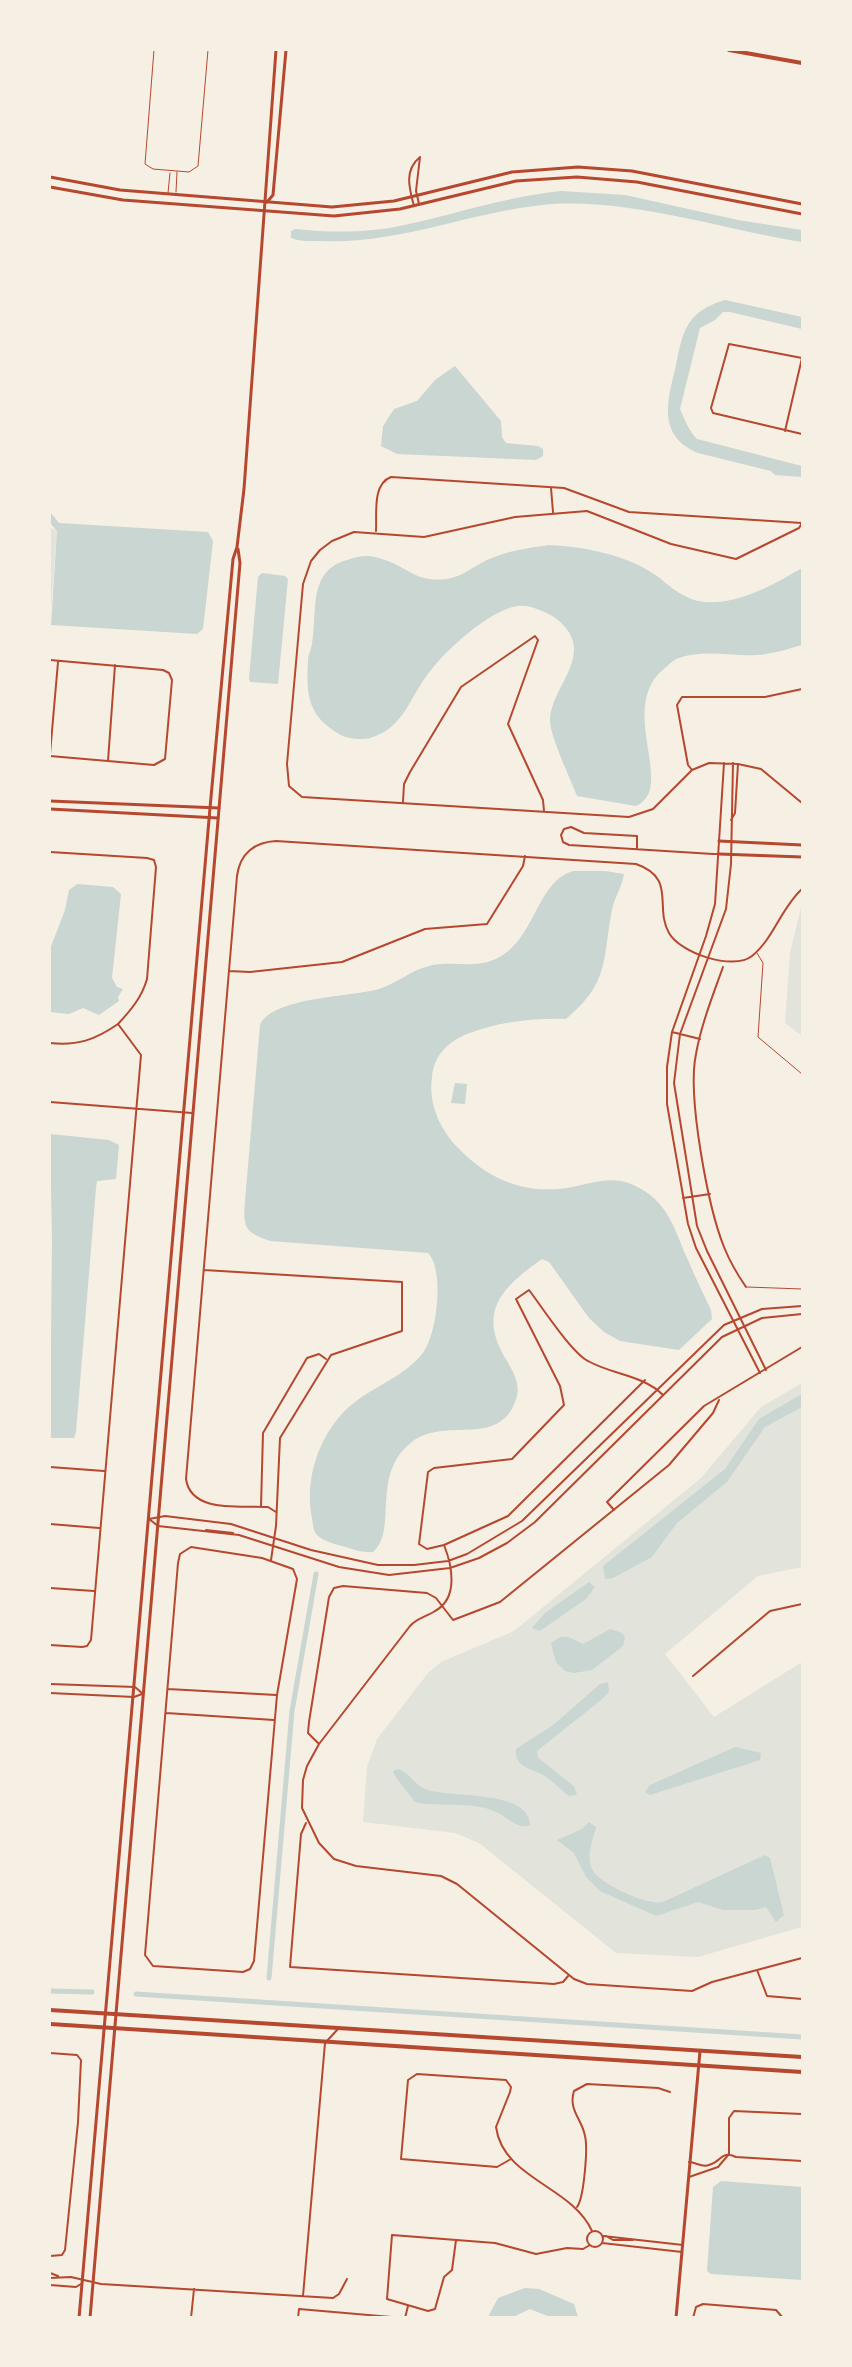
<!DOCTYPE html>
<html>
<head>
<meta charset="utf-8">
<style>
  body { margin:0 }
  #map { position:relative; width:852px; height:2367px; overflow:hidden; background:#f6efe4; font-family:"IBM Plex Sans",sans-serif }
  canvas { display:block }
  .frame { position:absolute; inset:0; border:51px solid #f6efe4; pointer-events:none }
</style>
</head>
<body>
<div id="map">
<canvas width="852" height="2367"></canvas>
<div class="frame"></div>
</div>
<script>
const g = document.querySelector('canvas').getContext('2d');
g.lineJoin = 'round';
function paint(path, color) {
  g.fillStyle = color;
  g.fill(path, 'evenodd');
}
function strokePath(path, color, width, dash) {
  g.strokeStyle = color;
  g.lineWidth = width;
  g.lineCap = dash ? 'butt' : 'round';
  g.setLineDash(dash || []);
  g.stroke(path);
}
const green = new Path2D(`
  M 50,527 L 57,531 L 50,621 Z
  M 802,903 L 802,1036 L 785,1023 L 790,953 Z
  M 802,1383 L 802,1567 L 758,1576 L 665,1654 L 714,1717 L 802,1662 L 802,1927 L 698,1957 L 616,1953 L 479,1843 L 455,1833 L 363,1822 L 367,1767 L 377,1739 L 428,1673 L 441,1662 L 514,1631 L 701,1478 L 761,1407 Z`);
const water = new Path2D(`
  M 561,191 L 625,195 L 738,220 L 802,230 L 802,242 C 720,229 624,196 542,205 C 466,213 401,244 322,241 C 313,241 300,242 291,238 L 291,231 L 295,229 C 332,233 373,233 409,224 C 463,212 505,197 561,191 Z
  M 725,300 L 802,317 L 802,329 L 730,312 L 723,312 L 715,320 L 700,328 L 680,409 C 684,418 690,433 697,439 L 802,466 L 802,477 L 775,475 L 771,471 L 698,453 C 656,435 668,400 676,365 C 679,350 682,330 693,318 C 701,309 714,303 725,300 Z
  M 455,366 L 501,421 L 502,437 L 506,443 L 538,446 L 543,449 L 543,456 L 536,460 L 397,454 L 381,446 L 383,426 L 394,409 L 417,401 L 435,380 Z
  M 50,512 L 59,523 L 208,532 L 213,541 L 203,629 L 197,634 L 51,625 L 57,531 L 50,523 Z
  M 549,545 C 587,547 627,555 657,576 C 667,584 679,595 694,600 C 730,610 773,585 802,568 L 802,645 C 788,649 772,654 757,655 C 732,657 705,649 679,658 C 674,659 669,665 665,668 C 615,707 678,788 636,806 L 577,796 C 571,780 549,734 550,720 C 551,686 597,654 559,621 C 550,613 530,604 517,606 C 489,611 448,648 431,670 C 410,695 405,728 370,738 C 361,740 347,739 339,734 C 308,716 306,695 308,661 C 308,655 311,650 312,644 C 318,612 307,571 347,560 C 364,554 371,555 388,561 C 413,571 416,582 447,579 C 462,577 474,566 487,560 C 507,551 528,548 549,545 Z
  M 262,573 L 285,576 L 288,579 L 278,684 L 250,682 L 249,678 L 258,577 Z
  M 573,871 L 605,871 L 624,874 C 622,887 614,898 612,910 C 602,961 610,982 566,1019 C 533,1018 498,1022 467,1034 C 448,1042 434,1055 432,1077 C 428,1103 440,1129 457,1147 C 485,1176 517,1192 558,1189 C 591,1186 613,1169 646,1192 C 671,1209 676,1234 688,1260 C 695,1277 703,1293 711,1310 L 712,1319 L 679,1350 L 620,1341 L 604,1332 L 589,1318 L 549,1262 L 542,1259 C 501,1288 477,1312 507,1361 C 513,1371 520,1384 517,1396 C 502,1450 448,1416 413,1441 C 369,1474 399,1530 373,1552 C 362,1553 352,1549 342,1546 C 334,1544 323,1541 317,1535 C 313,1531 313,1524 312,1518 C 305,1483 316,1444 340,1416 C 363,1389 402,1380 423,1353 C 437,1335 445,1270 428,1253 L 270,1241 C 244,1232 243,1227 245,1201 L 260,1025 C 272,997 351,997 379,989 C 396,984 411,970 429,966 C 448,961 469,967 488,962 C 536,948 533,883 573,871 Z
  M 77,884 L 113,887 L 121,894 L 112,978 L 117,987 L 123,989 L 118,997 L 119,1001 L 99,1015 L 83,1008 L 69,1014 L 50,1012 L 50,949 L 65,910 L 69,890 Z
  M 455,1083 L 467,1084 L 465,1104 L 451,1103 Z
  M 50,1134 L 109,1140 L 119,1145 L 116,1179 L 97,1181 L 96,1188 L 76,1432 L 74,1438 L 50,1438 L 52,1241 Z
  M 802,1394 L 802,1407 L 765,1427 L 727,1482 L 677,1523 L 652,1557 L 613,1578 L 605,1579 L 603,1566 L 725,1469 L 759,1419 Z
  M 589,1582 L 595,1587 L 586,1599 L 540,1631 L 532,1628 L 545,1613 Z
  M 610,1629 L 622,1633 L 625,1637 L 623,1646 L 592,1670 L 574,1673 L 565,1671 L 556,1662 L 551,1644 C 561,1632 572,1638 583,1644 Z
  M 608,1682 L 609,1692 L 601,1700 L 537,1751 L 538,1758 L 574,1786 L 577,1795 L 569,1796 C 561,1790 554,1782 546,1777 C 535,1769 513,1768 516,1749 L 553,1725 L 600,1684 Z
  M 735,1747 L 761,1753 L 760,1760 L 650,1795 L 645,1792 L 650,1785 Z
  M 398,1769 C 410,1773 416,1787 428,1790 C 453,1798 530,1790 530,1825 C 518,1830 507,1817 496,1812 C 470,1800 441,1808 415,1802 L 395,1776 L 393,1771 Z
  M 589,1822 L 596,1827 C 593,1840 586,1855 592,1869 C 599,1884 648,1906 663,1902 L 765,1855 L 770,1858 L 784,1915 L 776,1922 L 766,1907 L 755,1910 L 723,1910 L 698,1902 L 656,1916 L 600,1891 L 586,1877 L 574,1853 L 557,1840 L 582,1829 Z
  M 721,2181 L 802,2187 L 802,2280 L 711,2274 L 707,2271 L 713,2187 Z
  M 525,2288 L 539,2289 L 574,2304 L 578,2317 L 550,2317 L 530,2309 L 513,2317 L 488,2317 L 498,2298 Z`);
const canal = new Path2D(`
  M 269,1978 L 292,1711 L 316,1574
  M 50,1991 L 92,1992
  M 136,1994 L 802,2037`);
const service = new Path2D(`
  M 154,50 L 145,164 L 153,169 L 189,172 L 198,166 L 208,50
  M 176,192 L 177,172
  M 168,193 L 170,173
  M 757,953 L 763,963 L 758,1037 L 802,1074
  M 747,1287 L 802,1289`);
const minor = new Path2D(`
  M 419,204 L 416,191 L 420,157
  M 414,206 C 409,188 404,170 420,157
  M 802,358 L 729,344 L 711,408 L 713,413 L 802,434
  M 785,431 L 802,358
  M 551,488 L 553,512
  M 802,523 L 799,528 L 736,559 L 671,544 L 587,511 L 515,517 L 424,537 L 354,532 L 332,541 L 320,550 L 311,561 L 303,584 L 287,764 L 289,786 L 302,797 L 629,817 L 653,809 L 692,770 L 709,763 L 738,764 L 761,769 L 802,803
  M 376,531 C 377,514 372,484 391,477 L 564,488 L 629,512 L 802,523
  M 50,660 L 163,670 L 169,673 L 172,680 L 165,759 L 154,765 L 50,756
  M 50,754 L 58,662
  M 108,761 L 115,665
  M 724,763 L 715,904 L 706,936 L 672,1032 L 667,1067 L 667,1104 L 688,1224 L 696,1248 L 760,1373
  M 733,763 L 731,864 L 726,909 L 680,1034 L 674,1083 L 697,1226 L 707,1251 L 766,1370
  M 692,770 L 688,765 L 677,705 L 682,697 L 765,697 L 802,689
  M 403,802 L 404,784 L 410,772 L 461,687 L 535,636 L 538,640 L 508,724 L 543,800 L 544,811
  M 731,820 L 735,813 L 738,764
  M 637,849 L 637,836 L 584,833 L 571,827 L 564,829 L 561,835 L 563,842 L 569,845 L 713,854 L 719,854
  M 50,852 L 147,858 L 154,860 L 156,867 L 147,979 C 142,997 131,1010 118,1024 L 141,1055 L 91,1640 L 87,1646 L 82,1647 L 50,1645
  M 723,967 C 713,995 701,1025 696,1054 C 687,1096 708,1207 724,1247 C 730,1262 737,1274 746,1287
  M 229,971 L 250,972 L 342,962 L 425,929 L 487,924 L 523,866 L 525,856
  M 672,1032 L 700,1039
  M 50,1043 C 77,1046 95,1040 118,1024
  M 50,1102 L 192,1113
  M 683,1198 L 710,1194
  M 204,1270 L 402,1282 L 402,1331 L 331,1355 L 280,1438 L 276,1526 L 271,1560
  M 663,1395 C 643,1375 613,1375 588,1361 C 571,1352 542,1307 529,1290 L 516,1299 L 560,1386 L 564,1405 L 512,1459 L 434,1468 L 428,1472 L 419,1544 L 427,1549 L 444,1545 C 452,1565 459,1598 435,1611 C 426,1617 417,1618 410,1626 L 319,1744 L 307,1766 L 303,1780 L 302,1808 L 319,1843 L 334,1859 L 356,1866 L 441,1876 L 457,1884 L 574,1979 L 587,1984 L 692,1991 L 712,1982 L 802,1958
  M 50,1467 L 104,1471
  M 261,1506 L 263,1433 L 307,1358 L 319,1354 L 326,1359
  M 614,1510 L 607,1502 L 704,1406 L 802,1347
  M 276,1512 L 268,1507 C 242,1505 191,1514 186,1479 L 237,876 C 240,853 255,842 276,841 L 636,864 C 677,878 654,907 669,933 C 680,953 733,971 752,956 C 774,938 781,908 802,889
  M 149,1519 L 158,1526 L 239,1535 L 339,1567 L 389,1575 L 450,1568 L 479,1558 L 507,1543 L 535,1522 L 722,1337 L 762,1318 L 802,1314
  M 149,1519 L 165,1516 L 231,1524 L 311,1550 L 378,1565 L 414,1565 L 448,1561 L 467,1554 L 522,1521 L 724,1325 L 762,1309 L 802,1306
  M 50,1524 L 99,1528
  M 206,1530 L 233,1533
  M 444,1545 L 508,1516 L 645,1380
  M 191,1547 L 262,1558 L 293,1569 L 297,1579 L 277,1695 L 254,1961 L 250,1969 L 243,1972 L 153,1966 L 145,1955 L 178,1563 L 180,1554 Z
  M 50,1588 L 94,1591
  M 693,1676 L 770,1611 L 802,1604
  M 50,1684 L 135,1687 L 143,1694
  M 168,1689 L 276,1695
  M 50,1693 L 134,1697 L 142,1694
  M 166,1713 L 274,1720
  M 319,1744 L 308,1733 L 309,1722 L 329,1597 L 334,1588 L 343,1586 L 427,1593 L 436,1598 L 453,1620 L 500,1602 L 669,1465 L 713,1413 L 719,1400
  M 306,1823 L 301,1834 L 290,1967 L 554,1984 L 563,1982 L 569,1975
  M 757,1970 L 767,1996 L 802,1999
  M 50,2053 L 77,2055 L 81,2060 L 78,2122 L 65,2250 L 62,2255 L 50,2256
  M 729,2154 L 729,2118 L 734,2111 L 802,2114
  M 511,2159 L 497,2167 L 401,2159 L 408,2080 L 417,2074 L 506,2080 L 511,2087 L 510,2092 L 496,2127 C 503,2179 572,2186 592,2231
  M 689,2162 C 696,2162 702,2168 709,2165 C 722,2162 720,2150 736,2157 L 802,2161
  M 689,2177 L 718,2167 L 729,2154
  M 577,2207 C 584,2198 588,2148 585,2136 C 582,2119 568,2110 574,2091 L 587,2084 L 658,2088 L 670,2092
  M587 2239a8 8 0 1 1 16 0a8 8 0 1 1-16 0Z
  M 603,2236 L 683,2245
  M 606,2236 L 613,2240 L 633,2240
  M 456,2240 L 452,2270 L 444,2277 L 435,2309 L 428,2311 L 387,2299 L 392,2235 L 495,2243 L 536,2254 L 567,2248 L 583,2249 L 590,2245
  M 602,2243 L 682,2252
  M 50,2273 L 58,2276
  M 50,2278 L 71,2277 L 101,2284 L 333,2298 L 339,2294 L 347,2279
  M 50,2285 L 76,2287 L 81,2284
  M 303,2296 L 325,2043 L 338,2029
  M 191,2318 L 194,2289
  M 298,2318 L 299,2309 L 403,2318
  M 405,2318 L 408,2306
  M 693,2318 L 696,2307 L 703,2304 L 776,2310 L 783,2318`);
const tertiary = new Path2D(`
  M 50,177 L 120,190 L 332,207 L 394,201 L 512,172 L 578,167 L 632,171 L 802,204
  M 50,187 L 123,200 L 334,216 L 400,209 L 516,181 L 577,177 L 637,182 L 802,214
  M 50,801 L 219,808
  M 50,809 L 218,818
  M 719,841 L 802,845
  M 719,854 L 802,857
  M 676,2318 L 700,2051`);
const secondary = new Path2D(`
  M 267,202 L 273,195 L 286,50
  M 79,2318 L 210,808 L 233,559 L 237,547 L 244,489 L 276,50
  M 90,2318 L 240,563 L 238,549`);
const trunk = new Path2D(`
  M 50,2010 L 802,2057
  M 50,2024 L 802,2072`);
const motorway = new Path2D(`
  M 729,50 L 802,63`);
paint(green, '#e2e4dc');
paint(water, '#c9d6d2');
strokePath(canal, '#c9d6d2', 5);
strokePath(service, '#b5482f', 1);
strokePath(minor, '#b5482f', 2);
strokePath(tertiary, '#b5482f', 3);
strokePath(secondary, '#b5482f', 3);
strokePath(trunk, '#b5482f', 4);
strokePath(motorway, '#b5482f', 4);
</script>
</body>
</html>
